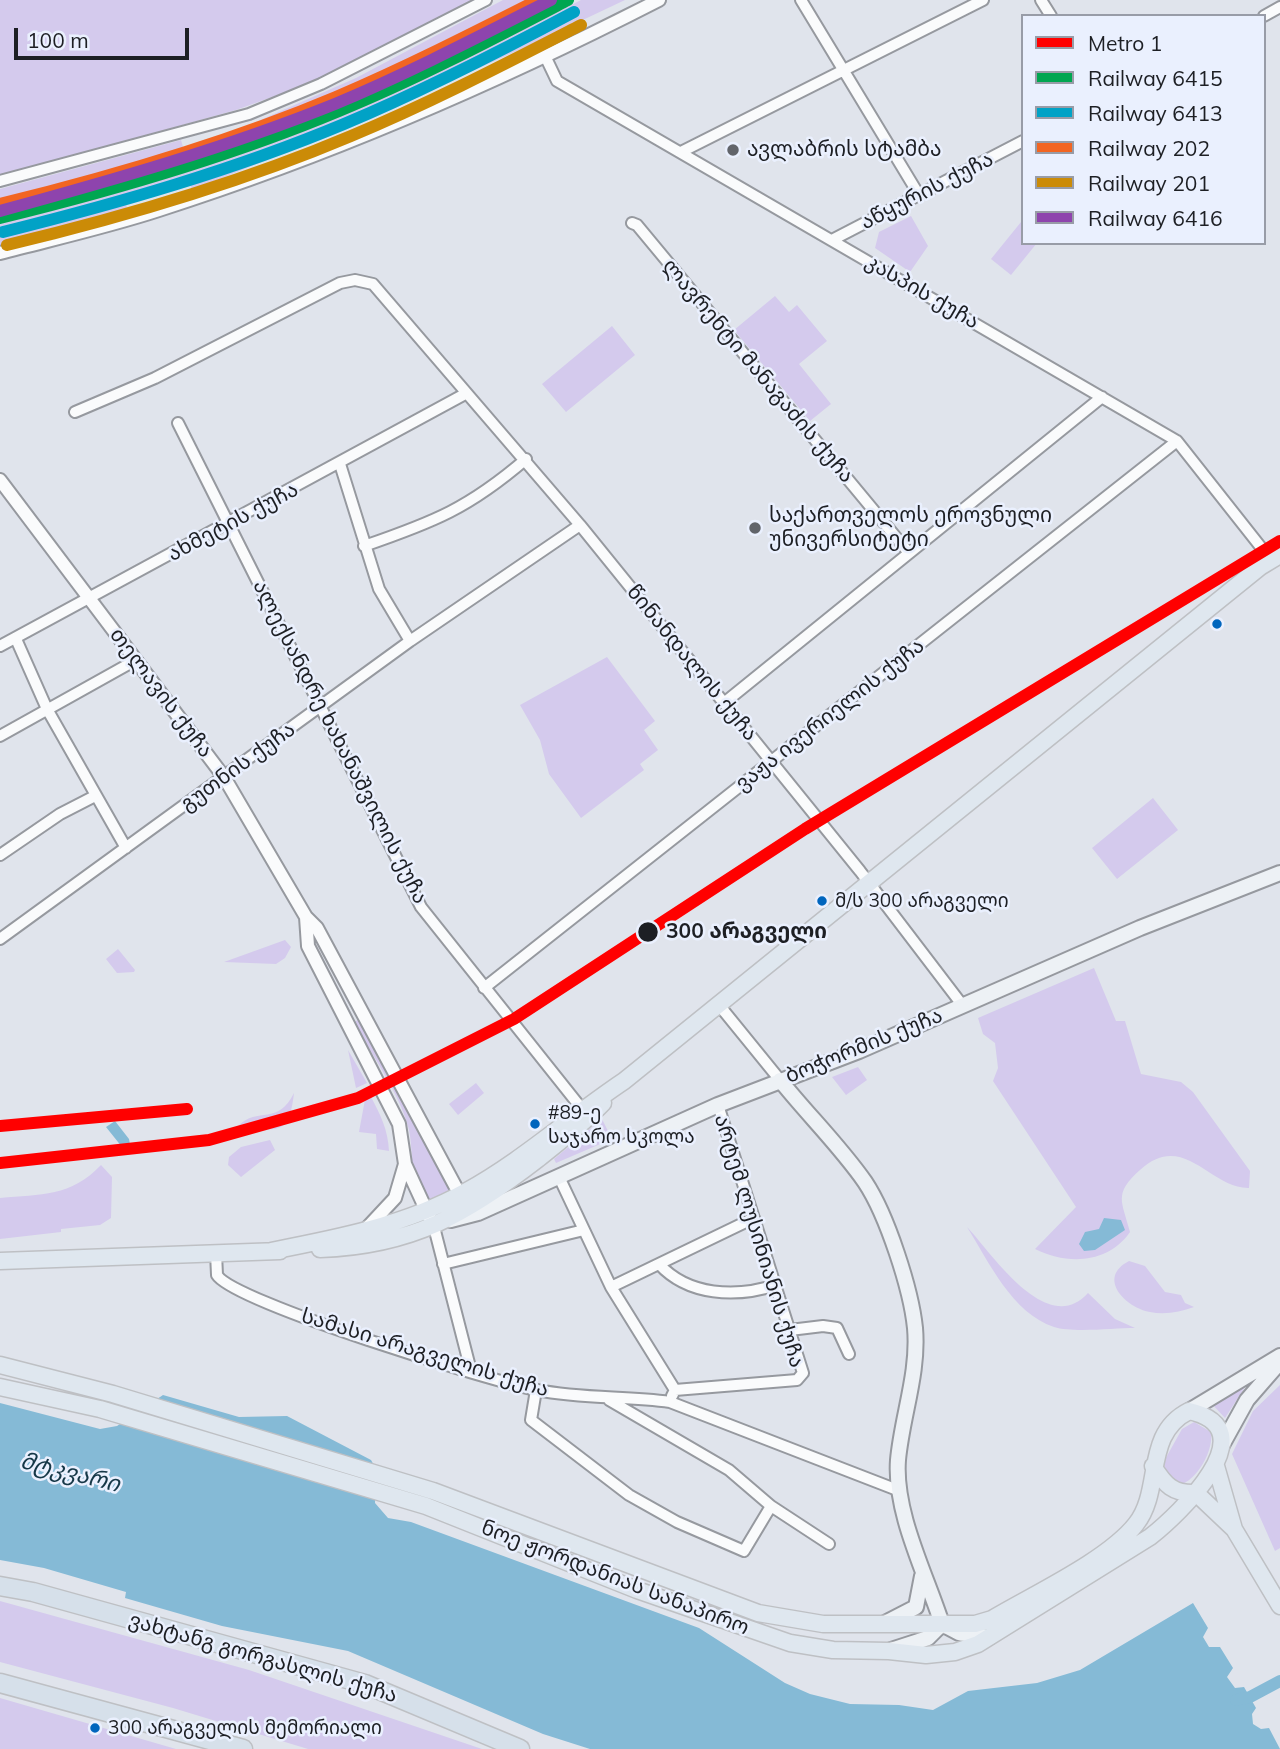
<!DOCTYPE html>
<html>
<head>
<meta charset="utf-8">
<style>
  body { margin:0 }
  #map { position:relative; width:1280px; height:1749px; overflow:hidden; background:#e0e4ec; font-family:Mulish,sans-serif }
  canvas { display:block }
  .legend { position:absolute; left:1021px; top:14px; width:245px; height:231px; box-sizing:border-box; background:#eaf0fe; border:2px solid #989ca7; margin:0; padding:9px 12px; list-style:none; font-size:21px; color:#1d1f24 }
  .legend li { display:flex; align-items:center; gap:14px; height:35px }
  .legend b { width:35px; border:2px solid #989ca7 }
  .scale { position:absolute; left:14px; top:28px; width:175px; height:32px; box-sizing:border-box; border:4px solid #1d1f24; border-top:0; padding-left:9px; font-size:21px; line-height:24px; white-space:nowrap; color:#1d1f24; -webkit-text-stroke:5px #eaf0fe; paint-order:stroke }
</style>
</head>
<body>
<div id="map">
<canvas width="1280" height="1749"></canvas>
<ul class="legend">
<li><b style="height:9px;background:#f00"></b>Metro 1</li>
<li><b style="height:9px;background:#00a651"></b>Railway 6415</li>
<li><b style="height:9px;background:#01a2c6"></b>Railway 6413</li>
<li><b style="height:9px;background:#f26522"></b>Railway 202</li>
<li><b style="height:9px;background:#cb8b07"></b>Railway 201</li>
<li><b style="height:9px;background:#8e44ad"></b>Railway 6416</li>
</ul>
<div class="scale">100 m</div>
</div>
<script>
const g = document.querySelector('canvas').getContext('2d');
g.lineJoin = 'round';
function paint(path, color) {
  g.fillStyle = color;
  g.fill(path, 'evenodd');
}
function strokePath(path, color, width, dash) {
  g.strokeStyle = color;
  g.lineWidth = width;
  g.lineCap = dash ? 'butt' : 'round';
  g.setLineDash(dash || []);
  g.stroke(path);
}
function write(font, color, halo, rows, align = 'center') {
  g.font = font + ' Mulish,"Noto Sans Georgian",sans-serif';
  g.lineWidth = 5;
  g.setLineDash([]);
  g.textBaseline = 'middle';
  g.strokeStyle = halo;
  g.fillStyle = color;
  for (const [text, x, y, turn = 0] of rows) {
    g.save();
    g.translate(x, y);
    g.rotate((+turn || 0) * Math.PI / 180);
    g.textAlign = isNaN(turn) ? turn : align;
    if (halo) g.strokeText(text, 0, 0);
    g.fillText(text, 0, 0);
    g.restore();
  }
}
const green = new Path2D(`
  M 0,0 L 479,0 L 311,83 L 236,110 L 0,176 Z
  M 503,0 L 543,0 L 340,98 L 250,131 L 249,125 L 356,78 Z
  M 581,0 L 625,0 C 483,68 339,132 192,190 L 188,179 L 125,200 L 128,212 L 123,215 L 0,247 L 0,221 C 118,191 238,159 351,111 C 429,78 505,39 581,0 Z
  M 181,140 L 185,154 L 0,204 L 0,189 Z
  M 911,216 L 928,246 L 910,272 L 875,248 L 879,232 Z
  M 1021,222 L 1023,243 L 1037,243 L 1011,275 L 991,259 Z
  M 775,296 L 789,312 L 797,305 L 827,341 L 799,364 L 831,404 L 810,421 L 734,330 Z
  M 612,326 L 635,355 L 566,412 L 542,384 Z
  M 607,657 L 655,721 L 644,730 L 658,750 L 640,764 L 644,770 L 581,818 L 549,774 L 540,740 L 520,705 Z
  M 1153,798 L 1178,830 L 1117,879 L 1092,848 Z
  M 285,940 L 291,947 L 285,958 L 276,964 L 224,962 Z
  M 118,949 L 135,970 L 134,972 L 117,973 L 106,959 Z
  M 1094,968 L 1116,1021 L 1125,1021 L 1141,1074 L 1181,1082 L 1193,1092 L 1250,1171 L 1249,1188 C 1210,1189 1184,1130 1140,1170 C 1113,1194 1122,1201 1130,1232 C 1108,1264 1067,1265 1035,1249 L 1076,1207 L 993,1081 L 998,1068 L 995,1043 L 983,1034 L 978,1018 Z
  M 358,1020 L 449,1188 L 447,1193 L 429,1202 C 408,1187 414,1153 409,1130 C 400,1093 372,1056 354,1022 Z
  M 348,1050 L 367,1083 L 356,1088 Z
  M 858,1067 L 867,1080 L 846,1095 L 832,1077 Z
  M 476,1083 L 484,1093 L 458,1115 L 449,1104 Z
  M 294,1093 C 289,1137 277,1131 238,1126 C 258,1106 278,1126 294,1093 Z
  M 366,1094 L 370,1095 C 380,1114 388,1129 389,1151 L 377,1149 L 376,1134 L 359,1132 Z
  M 602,1119 L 612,1139 L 556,1163 L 554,1159 Z
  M 270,1140 L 275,1150 L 241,1177 L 228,1165 L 229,1157 L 241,1147 Z
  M 101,1165 L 112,1177 L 111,1218 L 100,1225 L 61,1229 L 61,1232 L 0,1239 L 0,1198 C 41,1194 71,1197 101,1165 Z
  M 967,1227 C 991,1252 1047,1339 1088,1293 L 1115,1319 L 1135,1328 C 1114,1328 1073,1333 1054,1327 C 1012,1313 989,1262 967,1227 Z
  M 1129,1261 L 1145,1266 L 1165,1292 L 1181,1295 L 1185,1303 L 1194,1307 C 1180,1312 1165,1315 1150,1312 C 1126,1308 1096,1278 1129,1261 Z
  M 1280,1385 L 1280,1548 L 1275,1551 L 1232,1454 L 1253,1411 Z
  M 1245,1387 L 1225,1418 L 1212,1404 Z
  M 1194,1422 L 1211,1432 C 1214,1450 1197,1481 1179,1485 L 1163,1469 L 1163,1463 L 1182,1429 Z
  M 0,1601 L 249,1670 L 482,1749 L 308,1749 L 173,1708 L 0,1662 Z
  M 0,1698 L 176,1749 L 0,1749 Z`);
const water = new Path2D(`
  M 115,1121 L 129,1139 L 131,1150 L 126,1152 L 106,1127 Z
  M 1104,1218 L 1121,1220 L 1125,1230 L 1095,1250 L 1084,1251 L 1079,1244 L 1085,1232 L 1099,1229 Z
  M 163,1395 L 239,1417 L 287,1416 L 371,1460 L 376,1469 L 375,1503 L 388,1518 L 411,1522 L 699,1628 L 785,1683 L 810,1694 L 850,1704 L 899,1705 L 933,1710 L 968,1691 L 1037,1683 L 1080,1670 L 1193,1603 L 1208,1628 L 1203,1637 L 1209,1647 L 1220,1647 L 1233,1668 L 1227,1677 L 1235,1688 L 1244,1687 L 1256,1708 L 1252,1714 L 1253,1724 L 1261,1729 L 1269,1728 L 1280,1749 L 590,1749 L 543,1734 L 348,1651 L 222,1626 L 125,1598 L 126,1592 L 44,1568 L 0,1560 L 0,1403 L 100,1429 L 117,1426 Z`);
const canal = new Path2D(`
  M 1236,1700 L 1250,1697 L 1280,1681`);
const minor = new Path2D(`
  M 801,0 L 919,195
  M 1041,0 L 1051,16
  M 1264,16 L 1280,7
  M 546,58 L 557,81 L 1177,441 L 1271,560
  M 683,151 L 983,0
  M 0,181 L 249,114 L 321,84 L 486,0
  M 632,223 L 637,225 L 909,553
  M 832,240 L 1023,141
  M 75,412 L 155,378 L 340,283 L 355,280 L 373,284 L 580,525 L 860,871 L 963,1006
  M 178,423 L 421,907 L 582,1109
  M 340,464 L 379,589 L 410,641
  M 364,546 C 434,522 469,508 526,459
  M 16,639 L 47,709 L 126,848
  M 0,646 L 465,394
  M 724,703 L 1102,397
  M 0,736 L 136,660
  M 0,855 L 60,814 L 95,796
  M 0,939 L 410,641 L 580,525
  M 484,988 L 1177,441
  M 719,1005 L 780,1080
  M 559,1177 L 611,1287 L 675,1390 L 672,1396
  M 434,1227 L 471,1371
  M 216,1253 L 217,1275 C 233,1302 494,1382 537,1390 C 582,1399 625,1396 670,1402 L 900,1491
  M 443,1264 L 584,1230
  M 659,1264 C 688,1296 736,1298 776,1285
  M 611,1287 L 754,1218
  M 790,1330 L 823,1326 L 837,1328 L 849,1354
  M 536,1390 L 531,1420 L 629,1495 L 677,1522 L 744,1551 L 771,1506
  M 675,1390 L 797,1380 L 803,1373 L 718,1105
  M 609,1400 L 729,1470 L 771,1506 L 829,1544`);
const tertiary = new Path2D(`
  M 0,253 C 53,239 107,227 159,210 C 331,155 499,82 659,0
  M 0,480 L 224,777 L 306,917 L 317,928 L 460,1195 L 457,1202
  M 306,917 L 308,946 L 399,1124 L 405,1164 L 434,1227
  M 367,1228 L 395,1198 L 405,1164`);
const secondary = new Path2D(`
  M 780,1080 C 807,1114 840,1146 865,1182 C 887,1215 911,1289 915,1328 C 919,1373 902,1416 898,1460 C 894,1513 926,1574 942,1624
  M 451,1220 L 478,1213 L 718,1105 L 859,1051 L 1140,928 L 1280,873
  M 1189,1411 L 1280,1356
  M 1221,1447 L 1247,1400 L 1280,1362
  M 885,1623 L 916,1607 L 922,1576
  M 942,1624 L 959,1633 L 989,1637
  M 891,1650 L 928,1638 L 942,1624`);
const primary = new Path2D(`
  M 320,1249 C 412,1246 467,1214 538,1159 C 560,1141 583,1124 603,1103
  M 271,1251 C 338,1238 405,1225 465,1192 C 522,1161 570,1117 624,1081 L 1260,567 L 1280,555
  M 0,1261 L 280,1251
  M 0,1365 L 113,1394 L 433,1491 L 758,1613 L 823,1624 L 975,1624 L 992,1619 C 1032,1595 1108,1560 1136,1524 C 1163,1490 1143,1434 1189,1411 C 1270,1429 1178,1515 1150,1537 L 978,1644 L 955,1652 L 926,1655 L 889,1651 L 833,1650 L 790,1643 L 637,1590 L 426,1506 L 100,1409 L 0,1387
  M 1153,1466 C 1165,1485 1173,1494 1196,1493 L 1234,1529 L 1280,1606
  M 1216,1466 L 1234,1529`);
const trunk = new Path2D(`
  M 0,1586 L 33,1592 L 365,1684 L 520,1749
  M 0,1683 L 243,1749`);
const rail1 = new Path2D(`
  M 0,218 C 115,190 229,157 339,111 C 417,79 493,39 568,0`);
const rail2 = new Path2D(`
  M 3,232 C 119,203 234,170 344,124 C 423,91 499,52 574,12`);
const rail3 = new Path2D(`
  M 0,204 C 114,176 227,143 336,97 C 404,68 471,34 538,0`);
const rail4 = new Path2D(`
  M 7,245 C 124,217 240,183 351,136 C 430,103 505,64 581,25`);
const rail5 = new Path2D(`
  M 0,211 C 113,180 226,148 335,104 C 409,73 480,36 551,0`);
const metro1 = new Path2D(`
  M 0,1126 L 187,1109
  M 0,1163 L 209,1140 L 358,1098 L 514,1019 L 805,829 L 1280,541`);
const markers = [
  [733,150,7,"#61646a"],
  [755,528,7,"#61646a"],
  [1217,624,6,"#0065bd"],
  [822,901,6,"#0065bd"],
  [648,932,11,"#1d1f24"],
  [535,1124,6,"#0065bd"],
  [95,1728,6,"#0065bd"]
];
const busNames = [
  ["მ/ს 300 არაგველი",835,901],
  ["#89-ე",548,1113],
  ["საჯარო სკოლა",548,1137],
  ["300 არაგველის მემორიალი",108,1728]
];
const poiNames = [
  ["ავლაბრის სტამბა",747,150],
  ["საქართველოს ეროვნული",769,516],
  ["უნივერსიტეტი",769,540]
];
const streetNames = [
  ["აწყურის ქუჩა",927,191,-27],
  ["კასპის ქუჩა",922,292,30],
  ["ლავრენტი მანაგაძის ქუჩა",758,371,50],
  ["ახმეტის ქუჩა",233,522,-28],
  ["წინანდალის ქუჩა",692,663,51],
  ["თელავის ქუჩა",161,693,53],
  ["ვაჟა ივერიელის ქუჩა",830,715,-38],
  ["ალექსანდრე ხახანაშვილის ქუჩა",340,742,63],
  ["გუთნის ქუჩა",238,767,-36],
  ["ბოჭორმის ქუჩა",864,1046,-22],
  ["არტემ ლუსინიანის ქუჩა",759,1241,73],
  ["სამასი არაგველის ქუჩა",425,1353,17],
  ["ნოე ჟორდანიას სანაპირო",615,1578,21],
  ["ვახტანგ გორგასლის ქუჩა",263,1658,16]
];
const stopNames = [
  ["300 არაგველი",666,932]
];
const waterNames = [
  ["მტკვარი",70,1473,14]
];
paint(green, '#d4caed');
paint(water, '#85bad6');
strokePath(canal, '#85bad6', 12);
strokePath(minor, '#96999f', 14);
strokePath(tertiary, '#96999f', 16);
strokePath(secondary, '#96999f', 18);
strokePath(primary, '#bec0c4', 19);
strokePath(trunk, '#bec0c4', 21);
strokePath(minor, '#fafbfc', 10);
strokePath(tertiary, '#fafbfc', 12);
strokePath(secondary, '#edf1f5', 14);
strokePath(primary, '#dfe7ef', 16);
strokePath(trunk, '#d6e0ea', 18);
strokePath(rail1, '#00a651', 12);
strokePath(rail2, '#01a2c6', 12);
strokePath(rail3, '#f26522', 12);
strokePath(rail4, '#cb8b07', 12);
strokePath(rail5, '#8e44ad', 12);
strokePath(metro1, '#f00', 12);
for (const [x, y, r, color] of markers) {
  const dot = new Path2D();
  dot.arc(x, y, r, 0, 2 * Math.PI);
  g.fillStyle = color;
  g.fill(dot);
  strokePath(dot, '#eaf0fe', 2.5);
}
write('19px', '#1d1f24', '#eaf0fe', busNames, 'left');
write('21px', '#1d1f24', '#eaf0fe', poiNames, 'left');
write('21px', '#1d1f24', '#eaf0fe', streetNames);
write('bold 21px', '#1d1f24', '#eaf0fe', stopNames, 'left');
write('italic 23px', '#153747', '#eaf0fe', waterNames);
</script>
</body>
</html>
